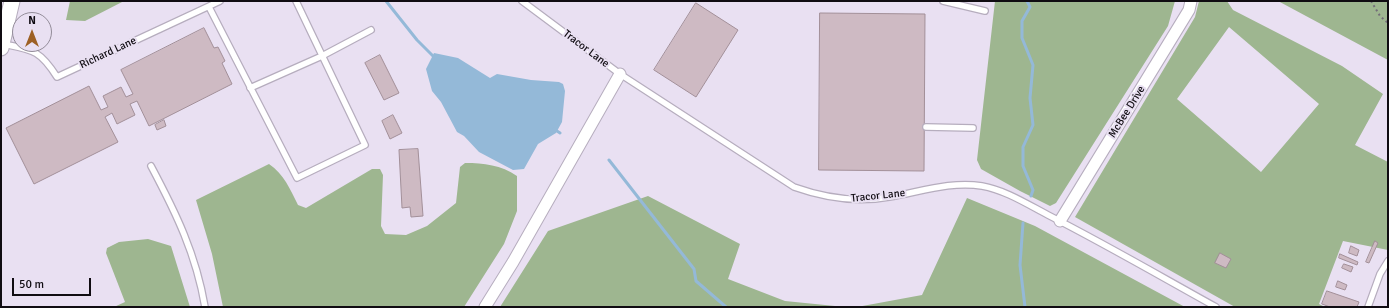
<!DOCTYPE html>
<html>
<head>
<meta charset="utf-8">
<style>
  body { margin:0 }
  #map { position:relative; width:1389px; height:308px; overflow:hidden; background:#e9e0f2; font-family:Signika,sans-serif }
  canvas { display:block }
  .frame { position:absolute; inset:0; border:2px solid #100c12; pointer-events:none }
  .north { position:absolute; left:12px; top:12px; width:40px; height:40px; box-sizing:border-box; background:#e9e0f2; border:1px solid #928b98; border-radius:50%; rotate:0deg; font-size:11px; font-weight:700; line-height:16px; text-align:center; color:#100c12 }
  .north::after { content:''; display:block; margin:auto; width:14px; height:18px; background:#9d6024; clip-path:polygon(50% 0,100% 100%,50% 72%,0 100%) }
  .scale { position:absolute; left:12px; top:278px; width:79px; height:18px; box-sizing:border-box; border:2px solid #100c12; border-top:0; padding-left:5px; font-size:12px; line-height:14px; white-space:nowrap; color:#100c12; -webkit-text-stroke:3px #e9e0f2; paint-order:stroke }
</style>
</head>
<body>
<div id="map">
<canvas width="1389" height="308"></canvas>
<div class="frame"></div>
<div class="north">N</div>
<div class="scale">50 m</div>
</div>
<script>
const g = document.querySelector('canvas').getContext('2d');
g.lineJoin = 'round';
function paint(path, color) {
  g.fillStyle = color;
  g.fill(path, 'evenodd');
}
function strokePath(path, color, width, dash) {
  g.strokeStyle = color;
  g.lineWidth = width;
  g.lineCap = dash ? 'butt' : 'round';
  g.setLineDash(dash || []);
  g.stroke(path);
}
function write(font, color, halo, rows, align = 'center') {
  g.font = font + ' Signika,sans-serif';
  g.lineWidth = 4;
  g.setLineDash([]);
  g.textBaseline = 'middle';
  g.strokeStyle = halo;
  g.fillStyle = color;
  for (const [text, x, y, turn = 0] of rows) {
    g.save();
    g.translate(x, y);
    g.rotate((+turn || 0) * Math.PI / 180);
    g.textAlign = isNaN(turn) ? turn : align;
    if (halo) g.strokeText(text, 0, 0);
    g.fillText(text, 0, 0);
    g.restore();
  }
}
const forest = new Path2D(`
  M 70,1 L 124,1 L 85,21 L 66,20 Z
  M 995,1 L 1175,1 L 1168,26 L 1056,203 L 1050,206 L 1020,191 L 981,169 L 977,160 Z
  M 1199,1 L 1227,1 L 1233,10 L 1342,66 L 1383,94 L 1355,145 L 1388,162 L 1388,250 L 1343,241 L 1319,304 L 1325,307 L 1235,307 L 1075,217 L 1195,17 ZM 1229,27 L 1319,104 L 1261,172 L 1177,99 Z
  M 1278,1 L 1388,1 L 1388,60 Z
  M 465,163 C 484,163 501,165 517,176 L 517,211 L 504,244 L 464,307 L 223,307 L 212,254 L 196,200 L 269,164 C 284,174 290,189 298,205 L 306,208 L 372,169 L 380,169 L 383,175 L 381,226 L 385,234 L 406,235 L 427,226 L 456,203 L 460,167 Z
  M 648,196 L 740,244 L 728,279 L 785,301 L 845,307 L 500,307 L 548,231 Z
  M 967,198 L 1035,226 L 1185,307 L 857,307 L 922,295 Z
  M 148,239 L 171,246 L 190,307 L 114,307 L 125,302 L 106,253 L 107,248 L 119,242 Z`);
const water = new Path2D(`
  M 434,53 L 458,58 L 490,78 L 497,74 L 531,80 L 559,82 L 563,84 L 565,91 L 562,122 L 556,133 L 538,144 L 524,169 L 513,170 L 479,152 L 464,136 L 457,132 L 441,102 L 432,91 L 426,69 Z`);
const stream = new Path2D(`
  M 386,1 L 417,40 L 434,57
  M 1027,1 L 1030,7 L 1022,21 L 1022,38 L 1033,65 L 1030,98 L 1033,125 L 1023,147 L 1023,166 L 1033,190 L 1031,196
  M 554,129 L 560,133
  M 609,160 L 694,269 L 696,281 L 726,307
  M 1023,223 L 1020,265 L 1025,307`);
const building = new Path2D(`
  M 696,3 L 738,30 L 696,97 L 654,70 Z
  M 820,13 L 925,14 L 924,171 L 819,170 Z
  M 204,28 L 214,48 L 218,47 L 225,61 L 222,63 L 232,84 L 149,126 L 137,101 L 130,104 L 135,115 L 117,124 L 112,113 L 105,117 L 118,142 L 34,184 L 6,128 L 89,86 L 101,110 L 108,107 L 103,96 L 121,87 L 126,97 L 133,94 L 121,70 Z
  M 380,55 L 399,93 L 384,100 L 365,63 Z
  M 393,115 L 402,133 L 390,139 L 382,121 Z
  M 164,120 L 166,126 L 157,130 L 155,125 Z
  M 418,149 L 423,216 L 411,217 L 410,207 L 402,208 L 399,150 Z
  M 1375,241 L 1378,243 L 1369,263 L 1366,262 Z
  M 1351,246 L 1359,250 L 1357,256 L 1349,253 Z
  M 1220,253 L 1231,259 L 1226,268 L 1215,263 Z
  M 1340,254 L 1358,262 L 1357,265 L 1339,258 Z
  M 1344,264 L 1353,267 L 1351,272 L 1342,268 Z
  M 1338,281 L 1347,285 L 1345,290 L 1336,287 Z
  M 1327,291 L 1359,302 L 1357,307 L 1330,307 L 1322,304 Z`);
const path = new Path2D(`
  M 1371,1 L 1380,16 L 1388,23`);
const service = new Path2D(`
  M 522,1 L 620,74 L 794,187 C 825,198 856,203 889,197 C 920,192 950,181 982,186 C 1005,190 1027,204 1048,215 C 1105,244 1160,276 1216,307
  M 943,1 L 985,11
  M 209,7 L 297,178 L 365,145 L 296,1
  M 3,44 C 33,50 40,50 57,77 L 220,1
  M 250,88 L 322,56 L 371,30
  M 926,127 L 973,128
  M 151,166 C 176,213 196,254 205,307
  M 1368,307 L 1380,274 L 1388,261`);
const minor = new Path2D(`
  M 1060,221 L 1189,10 L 1191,1
  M 485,307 L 513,262 L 620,74`);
const secondary = new Path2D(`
  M 1,48 L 12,1`);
const streetNames = [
  ["Tracor Lane",586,49,37],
  ["Richard Lane",108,53,-25],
  ["McBee Drive",1127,112,-58],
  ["Tracor Lane",878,196,-6]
];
paint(forest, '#9eb690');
paint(water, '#94b9d8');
strokePath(stream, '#94b9d8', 3);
paint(building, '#cebac3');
strokePath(building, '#a28f98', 1);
strokePath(service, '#b6adbe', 8);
strokePath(minor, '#b6adbe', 13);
strokePath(secondary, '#b6adbe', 17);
strokePath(path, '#736d79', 2, [2, 3]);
strokePath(service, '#fff', 5.5);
strokePath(minor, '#fff', 11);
strokePath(secondary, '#fff', 15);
write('11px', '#100c12', '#e9e0f2', streetNames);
</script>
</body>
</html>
